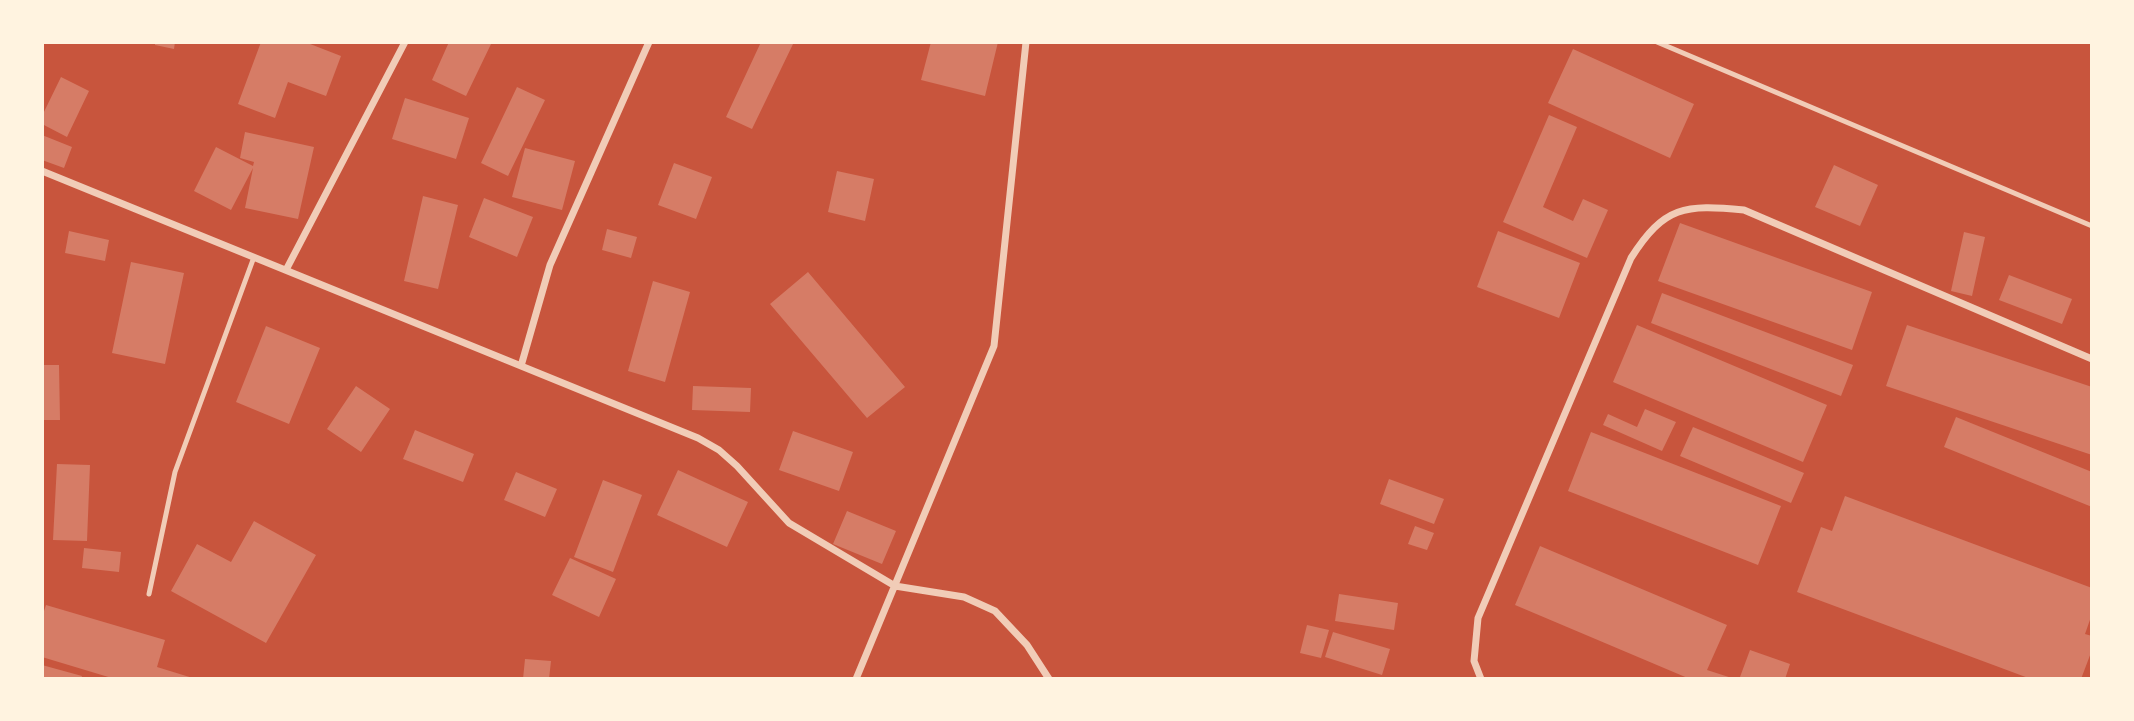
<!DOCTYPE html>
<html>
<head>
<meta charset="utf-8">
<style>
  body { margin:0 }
  #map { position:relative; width:2134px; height:721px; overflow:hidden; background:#c8553d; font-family:Helvetica,sans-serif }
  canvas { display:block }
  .frame { position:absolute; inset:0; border:44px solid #fff3e0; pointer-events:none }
</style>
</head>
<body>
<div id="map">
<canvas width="2134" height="721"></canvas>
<div class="frame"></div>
</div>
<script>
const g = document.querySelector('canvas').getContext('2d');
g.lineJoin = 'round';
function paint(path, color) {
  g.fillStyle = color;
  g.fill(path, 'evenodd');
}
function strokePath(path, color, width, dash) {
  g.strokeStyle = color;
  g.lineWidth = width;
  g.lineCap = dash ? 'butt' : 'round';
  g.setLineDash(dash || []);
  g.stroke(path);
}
const building = new Path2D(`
  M 155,42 L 175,42 L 174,49 L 155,45 Z
  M 261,42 L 305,42 L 341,56 L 326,96 L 288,82 L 275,118 L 238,104 Z
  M 449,42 L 492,42 L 466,96 L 432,80 Z
  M 761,42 L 794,42 L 752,129 L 726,117 Z
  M 931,42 L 998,42 L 985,96 L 921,80 Z
  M 1573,49 L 1694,104 L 1670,158 L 1548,103 Z
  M 61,77 L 89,91 L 67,137 L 42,124 L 42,116 Z
  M 517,87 L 545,100 L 508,176 L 481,163 Z
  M 405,98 L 469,118 L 456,159 L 392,139 Z
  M 1549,115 L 1577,127 L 1543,207 L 1573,221 L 1583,199 L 1608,210 L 1587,258 L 1503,222 Z
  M 245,132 L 314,147 L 298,219 L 245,208 L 253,168 L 231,210 L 194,191 L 216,147 L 253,166 L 254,162 L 240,158 Z
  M 42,135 L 72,147 L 64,168 L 42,160 Z
  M 525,148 L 575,161 L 562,210 L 512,197 Z
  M 674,163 L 712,177 L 696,219 L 658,205 Z
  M 1834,165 L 1878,185 L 1860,226 L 1815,207 Z
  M 837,171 L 874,179 L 865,221 L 828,212 Z
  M 423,196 L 458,205 L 438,289 L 404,281 Z
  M 484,198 L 533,217 L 517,257 L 469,237 Z
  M 1680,223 L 1872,292 L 1852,350 L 1658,281 Z
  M 607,229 L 637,237 L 631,258 L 602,250 Z
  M 69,231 L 109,240 L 105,261 L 65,253 Z
  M 1498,231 L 1580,263 L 1559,318 L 1477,287 Z
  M 1964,232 L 1985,237 L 1972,296 L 1951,291 Z
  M 131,262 L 184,273 L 165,364 L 112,353 Z
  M 808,272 L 905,387 L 867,418 L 770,304 Z
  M 2009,275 L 2072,299 L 2062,324 L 1999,300 Z
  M 653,281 L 690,292 L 665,382 L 628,371 Z
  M 1662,293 L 1853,365 L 1841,396 L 1651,323 Z
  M 1637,325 L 1827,405 L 1803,462 L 1613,382 Z
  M 1907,325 L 2092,387 L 2092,455 L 1886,386 Z
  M 266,326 L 320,348 L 289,424 L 236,402 Z
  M 42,365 L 59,365 L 60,420 L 42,420 Z
  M 356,386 L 390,409 L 361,452 L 327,429 Z
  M 693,386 L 751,388 L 750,412 L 692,410 Z
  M 1645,409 L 1676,422 L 1662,451 L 1603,425 L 1608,414 L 1637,427 Z
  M 1956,417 L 2092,472 L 2092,507 L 1944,447 Z
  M 1693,427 L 1804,473 L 1791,503 L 1680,456 Z
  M 415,430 L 474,454 L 463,482 L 403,459 Z
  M 793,431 L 853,452 L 839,491 L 779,470 Z
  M 1591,432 L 1781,506 L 1758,565 L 1568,491 Z
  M 57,464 L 90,465 L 87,541 L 53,540 Z
  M 678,470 L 748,502 L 727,547 L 657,515 Z
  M 516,472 L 557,489 L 545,517 L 504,500 Z
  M 1389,479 L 1444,499 L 1434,524 L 1380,504 Z
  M 603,480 L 642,495 L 613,572 L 574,557 Z
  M 1845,496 L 2092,588 L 2092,614 L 2085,634 L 2092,636 L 2092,650 L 2081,679 L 2031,679 L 1797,592 L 1821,527 L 1832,531 Z
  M 847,511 L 896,531 L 882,564 L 833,544 Z
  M 254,521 L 316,555 L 266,643 L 171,591 L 197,544 L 231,562 Z
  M 1415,526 L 1434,533 L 1427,550 L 1408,544 Z
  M 1540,546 L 1727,625 L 1707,670 L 1735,679 L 1690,679 L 1515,605 Z
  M 84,548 L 121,552 L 119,572 L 82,568 Z
  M 570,558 L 616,579 L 599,617 L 552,595 Z
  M 1339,594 L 1398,603 L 1394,630 L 1335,621 Z
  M 46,605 L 165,640 L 157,667 L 196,679 L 115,679 L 42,657 L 42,617 Z
  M 1307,625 L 1329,630 L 1321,658 L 1300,653 Z
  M 1333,632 L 1390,649 L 1382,675 L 1325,657 Z
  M 1750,650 L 1790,664 L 1785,679 L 1747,679 L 1740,677 Z
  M 525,659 L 551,661 L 549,679 L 523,679 Z
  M 42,665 L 82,676 L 81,679 L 42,679 Z`);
const service = new Path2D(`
  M 1657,42 L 2092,226
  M 149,594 L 175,472 L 254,257`);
const minor = new Path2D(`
  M 42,171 L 698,438 L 719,450 L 737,466 L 789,523 L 895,586 L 964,597 L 995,611 L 1027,645 L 1049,679
  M 286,270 L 405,42
  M 521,366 L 550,265 L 649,42
  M 856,679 L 994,346 L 1026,42
  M 1481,679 L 1474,661 L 1478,618 L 1631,258 C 1664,206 1685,204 1744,210 L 2092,359`);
paint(building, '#d67c66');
strokePath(service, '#f1ccb7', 5);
strokePath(minor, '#f1ccb7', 7);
</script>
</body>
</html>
